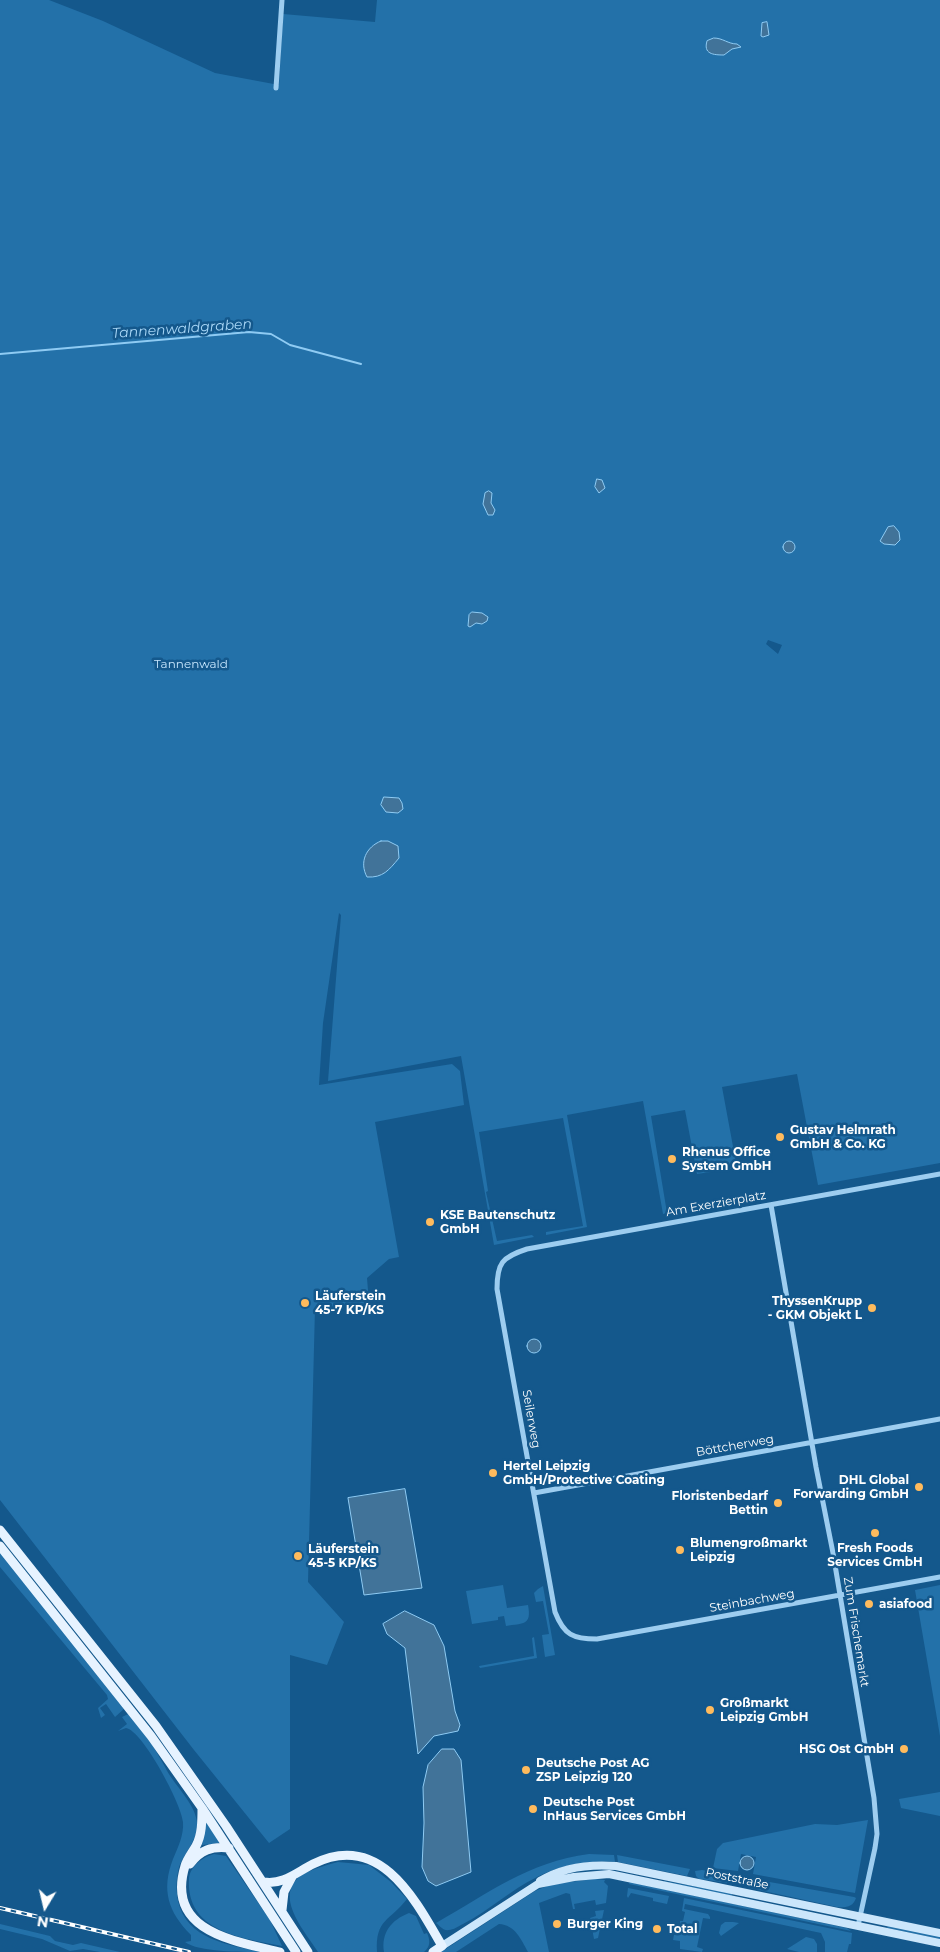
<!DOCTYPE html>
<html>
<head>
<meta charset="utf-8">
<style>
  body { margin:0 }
  #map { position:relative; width:940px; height:1952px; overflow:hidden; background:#14588c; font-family:Montserrat,sans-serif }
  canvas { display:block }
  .north { position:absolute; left:20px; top:1882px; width:50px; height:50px; -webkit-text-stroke:4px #14588c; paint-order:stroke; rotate:189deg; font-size:14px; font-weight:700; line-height:20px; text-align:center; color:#fff }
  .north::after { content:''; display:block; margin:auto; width:18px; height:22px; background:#fff; clip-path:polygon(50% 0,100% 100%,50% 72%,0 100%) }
</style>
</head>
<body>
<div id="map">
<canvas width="940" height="1952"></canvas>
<div class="north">N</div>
</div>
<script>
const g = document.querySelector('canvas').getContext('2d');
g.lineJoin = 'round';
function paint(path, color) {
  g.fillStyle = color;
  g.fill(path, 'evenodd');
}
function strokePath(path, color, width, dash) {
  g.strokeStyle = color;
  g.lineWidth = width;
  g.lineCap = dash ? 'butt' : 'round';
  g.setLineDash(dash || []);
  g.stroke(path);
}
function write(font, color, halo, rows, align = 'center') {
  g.font = font + ' Montserrat,sans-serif';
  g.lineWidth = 5;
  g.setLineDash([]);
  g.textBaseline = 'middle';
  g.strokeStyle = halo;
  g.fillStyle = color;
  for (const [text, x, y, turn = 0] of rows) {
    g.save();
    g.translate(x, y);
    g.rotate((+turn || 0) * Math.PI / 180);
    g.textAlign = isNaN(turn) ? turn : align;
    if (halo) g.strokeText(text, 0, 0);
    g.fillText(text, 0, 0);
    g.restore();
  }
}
const green = new Path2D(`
  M 0,0 L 49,0 L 103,21 L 215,73 L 279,85 L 283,14 L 375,22 L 377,0 L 940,0 L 940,1163 L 818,1185 L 797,1074 L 722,1087 L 737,1168 L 697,1174 L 685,1110 L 651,1116 L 667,1213 L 663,1214 L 643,1101 L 567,1115 L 587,1227 L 546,1235 L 546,1232 L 583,1226 L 563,1118 L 479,1132 L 488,1191 L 486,1192 L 497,1241 L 532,1235 L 534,1237 L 494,1245 L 461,1056 L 328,1081 L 341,915 L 339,913 L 323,1023 L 319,1085 L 452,1064 L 460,1071 L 464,1105 L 375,1122 L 399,1257 L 389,1259 L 367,1278 L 369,1303 L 315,1308 L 308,1582 L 344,1622 L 327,1665 L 290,1655 L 290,1829 L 269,1843 L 194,1750 L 0,1500 ZM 469,615 L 487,621 L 482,624 L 477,623 L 470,626 L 468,626 ZM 768,640 L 782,645 L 778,654 L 766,644 Z
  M 0,1552 L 125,1708 L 115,1717 L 106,1704 L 100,1708 L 105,1715 L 101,1718 L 98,1708 L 108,1699 L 107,1695 L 0,1567 Z
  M 503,1585 L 507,1608 L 528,1605 C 532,1626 523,1623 506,1626 L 504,1616 L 498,1617 L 498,1620 L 472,1624 L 466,1591 Z
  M 940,1585 L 940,1736 L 915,1590 Z
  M 543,1586 L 555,1655 L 545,1657 L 542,1635 L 549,1634 L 543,1601 L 536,1602 L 534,1593 L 538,1589 Z
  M 534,1637 L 537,1658 L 480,1668 L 479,1666 L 534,1656 L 532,1638 Z
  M 128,1714 C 139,1721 158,1754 165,1767 C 173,1784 195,1803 197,1822 C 198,1841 185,1851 179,1867 C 176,1879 176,1890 178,1901 C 187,1940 228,1944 260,1952 C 242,1952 198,1952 185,1942 L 191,1941 L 191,1935 C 168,1912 161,1890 173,1859 C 178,1847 184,1835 183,1822 C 182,1805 143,1731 126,1728 L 118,1731 L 127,1724 L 122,1717 Z
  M 940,1792 L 940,1816 L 901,1808 L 899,1799 Z
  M 868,1820 L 855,1893 L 753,1874 L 756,1857 L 741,1854 L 738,1871 L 713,1868 L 717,1849 L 723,1843 L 815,1824 L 837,1825 Z
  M 206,1822 L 220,1843 L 202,1845 Z
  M 214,1854 L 226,1856 L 270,1920 L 282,1946 C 242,1938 186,1932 189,1879 C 190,1866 203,1857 214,1854 Z
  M 589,1854 L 614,1855 L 615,1862 C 588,1860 561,1865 537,1877 C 510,1890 489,1911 463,1924 C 459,1926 453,1930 449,1930 C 443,1931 440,1926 436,1923 C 489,1893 528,1862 589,1854 Z
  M 617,1855 L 690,1869 L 687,1876 L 618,1862 Z
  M 338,1862 L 369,1865 L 391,1882 L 407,1899 C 390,1921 375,1919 377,1952 L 318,1952 C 306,1933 277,1901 296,1880 C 303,1871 327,1865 338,1862 Z
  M 702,1870 L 854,1897 L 856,1898 C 853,1907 846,1908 837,1907 L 750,1888 L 744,1885 L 699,1879 L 696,1876 L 695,1871 Z
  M 595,1879 L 605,1880 L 604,1882 L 608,1886 L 606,1903 L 596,1905 L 595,1900 L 574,1904 L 575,1909 L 573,1909 L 570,1894 L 566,1893 L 539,1903 L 549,1952 L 528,1952 C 521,1939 515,1925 499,1924 L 456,1952 L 441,1952 L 535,1891 L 552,1884 Z
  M 664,1881 L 732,1893 L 732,1896 L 664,1882 Z
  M 630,1882 L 847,1928 L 851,1931 L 629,1884 Z
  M 628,1888 L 669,1896 L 667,1904 L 653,1901 L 653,1898 L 631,1893 L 628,1898 L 627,1896 Z
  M 684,1898 L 852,1933 L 851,1944 L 849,1944 L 847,1952 L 825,1952 L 825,1942 L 821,1933 L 685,1904 L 684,1909 L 708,1914 L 710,1917 L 710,1919 L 703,1918 L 697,1947 L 703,1949 L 702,1952 L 680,1949 L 680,1941 L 673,1940 L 674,1935 L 677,1935 L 678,1924 L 680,1924 L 680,1921 L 683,1921 L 685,1912 L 682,1911 Z
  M 604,1910 L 598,1938 L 594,1939 L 590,1918 L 596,1916 L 595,1911 Z
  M 409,1913 L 416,1916 L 424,1934 L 427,1933 C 430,1940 431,1946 424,1952 L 384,1952 C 381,1933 391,1920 409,1913 Z
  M 725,1922 L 733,1922 L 739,1923 L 721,1936 L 719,1933 L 721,1925 Z
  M 0,1924 L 50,1936 L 55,1941 L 73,1945 L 81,1943 L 120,1952 L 100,1952 L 83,1949 L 70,1951 L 42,1939 L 0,1929 Z
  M 888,1925 L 940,1936 L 940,1939 L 887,1928 Z
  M 806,1937 L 814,1939 L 817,1944 L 817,1952 L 799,1952 L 787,1949 Z`);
const water = new Path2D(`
  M 767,22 L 769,35 L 763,37 L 761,36 L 762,23 Z
  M 714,38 C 723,38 728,44 737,44 L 741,47 L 732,49 L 724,55 C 713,55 703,54 707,41 Z
  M 597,479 L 602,480 L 605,488 L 599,493 L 595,487 Z
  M 489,491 L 492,493 L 491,503 L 495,510 L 493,515 L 488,515 L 483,504 L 485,493 Z
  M 894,526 L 899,532 L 900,540 L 895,545 L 884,544 L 880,541 L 888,527 Z
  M783 547a6 6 0 1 1 12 0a6 6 0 1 1-12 0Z
  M 472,612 L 482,613 L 488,617 L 487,621 L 482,624 L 476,623 L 470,627 L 468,626 L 469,615 Z
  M 384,797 L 399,798 L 402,803 L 403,809 L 398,813 L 386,812 L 381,805 Z
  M 381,841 L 388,841 L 398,846 L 399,858 C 389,870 383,878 367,877 C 359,862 366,847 381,841 Z
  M527 1346a7 7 0 1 1 14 0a7 7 0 1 1-14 0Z
  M 405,1489 L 422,1588 L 364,1595 L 348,1498 Z
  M 405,1611 L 434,1625 L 444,1646 L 455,1711 L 460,1725 L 458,1731 L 434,1736 L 418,1754 L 405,1648 L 387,1634 L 383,1624 Z
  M 442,1749 L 454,1749 L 461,1760 L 471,1872 L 436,1886 L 428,1881 L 422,1867 L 424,1823 L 423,1787 L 428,1765 Z
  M740 1863a7 7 0 1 1 14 0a7 7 0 1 1-14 0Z`);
const stream = new Path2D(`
  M 0,354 L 249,332 L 271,334 L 290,345 L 361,364`);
const street = new Path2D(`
  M 276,88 L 282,0
  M 940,1174 L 527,1249 C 502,1257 497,1263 497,1289 L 555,1612 C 564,1635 573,1639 597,1639 L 940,1577
  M 771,1205 L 816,1467 L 833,1553 L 874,1798 L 877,1834 L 875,1848 L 858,1926
  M 534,1493 L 940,1419`);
const secondary = new Path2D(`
  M 540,1881 C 563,1867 590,1864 616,1866 L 940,1933
  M 442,1946 L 538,1884 L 574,1877 L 609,1874 L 940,1943`);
const primary = new Path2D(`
  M 0,1530 L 156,1726 L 226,1826 L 308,1952
  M 0,1546 L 151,1736 L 202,1808 L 296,1952
  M 202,1808 C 202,1821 202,1835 196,1846 C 192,1853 187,1859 185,1866 C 165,1932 235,1941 280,1952
  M 190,1864 C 200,1850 212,1846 229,1848
  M 264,1882 C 283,1885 297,1872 313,1864 C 379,1831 414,1897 442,1946 L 433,1952
  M 282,1910 L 284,1892 L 292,1877`);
const rail = new Path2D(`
  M 0,1908 L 189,1952`);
const markers = [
  [780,1137,5,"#ffbb5d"],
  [672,1159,5,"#ffbb5d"],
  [430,1222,5,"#ffbb5d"],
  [305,1303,5,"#ffbb5d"],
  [872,1308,5,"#ffbb5d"],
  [493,1473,5,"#ffbb5d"],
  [919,1487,5,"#ffbb5d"],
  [778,1503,5,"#ffbb5d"],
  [875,1533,5,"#ffbb5d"],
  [680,1550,5,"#ffbb5d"],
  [298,1556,5,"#ffbb5d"],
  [869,1604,5,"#ffbb5d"],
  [710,1710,5,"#ffbb5d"],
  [904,1749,5,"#ffbb5d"],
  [526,1770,5,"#ffbb5d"],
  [533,1809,5,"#ffbb5d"],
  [557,1924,5,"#ffbb5d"],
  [657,1929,5,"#ffbb5d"]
];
const parkNames = [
  ["Tannenwald",191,664]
];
const poiNames = [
  ["Gustav Helmrath",790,1130],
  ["GmbH & Co. KG",790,1144],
  ["Rhenus Office",682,1152],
  ["System GmbH",682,1166],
  ["KSE Bautenschutz",440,1215],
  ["GmbH",440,1229],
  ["Läuferstein",315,1296],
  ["45-7 KP/KS",315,1310],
  ["ThyssenKrupp",862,1301,"right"],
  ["- GKM Objekt L",862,1315,"right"],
  ["Hertel Leipzig",503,1466],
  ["GmbH/Protective Coating",503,1480],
  ["DHL Global",909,1480,"right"],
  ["Forwarding GmbH",909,1494,"right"],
  ["Floristenbedarf",768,1496,"right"],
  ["Bettin",768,1510,"right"],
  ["Blumengroßmarkt",690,1543],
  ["Leipzig",690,1557],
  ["Fresh Foods",875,1548,"center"],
  ["Services GmbH",875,1562,"center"],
  ["Läuferstein",308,1549],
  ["45-5 KP/KS",308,1563],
  ["asiafood",879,1604],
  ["Großmarkt",720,1703],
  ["Leipzig GmbH",720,1717],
  ["HSG Ost GmbH",894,1749,"right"],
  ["Deutsche Post AG",536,1763],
  ["ZSP Leipzig 120",536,1777],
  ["Deutsche Post",543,1802],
  ["InHaus Services GmbH",543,1816],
  ["Burger King",567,1924],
  ["Total",667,1929]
];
const streetNames = [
  ["Am Exerzierplatz",716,1204,-10],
  ["Seilerweg",531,1419,80],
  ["Böttcherweg",735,1446,-10],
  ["Steinbachweg",752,1601,-10],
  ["Zum Frischemarkt",856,1632,81],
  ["Poststraße",737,1879,12]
];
const waterNames = [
  ["Tannenwaldgraben",182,329,-4]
];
paint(green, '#2371a9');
paint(water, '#417399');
strokePath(water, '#8fcbf3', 1);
strokePath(stream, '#8fcbf3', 2);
strokePath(street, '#9dcdf0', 5);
strokePath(secondary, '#cbe6fb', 8);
strokePath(primary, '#e7f3ff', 9);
strokePath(rail, '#fff', 4);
strokePath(rail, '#14588c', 2, [5.5]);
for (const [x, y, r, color] of markers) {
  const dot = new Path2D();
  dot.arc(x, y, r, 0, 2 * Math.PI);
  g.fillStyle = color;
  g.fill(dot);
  strokePath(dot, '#14588c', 2);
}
write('12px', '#c4e4fc', '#14588c', parkNames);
write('bold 12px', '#fff', '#14588c', poiNames, 'left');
write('12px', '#fff', '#14588c', streetNames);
write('italic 14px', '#a9d7f7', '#14588c', waterNames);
</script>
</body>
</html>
